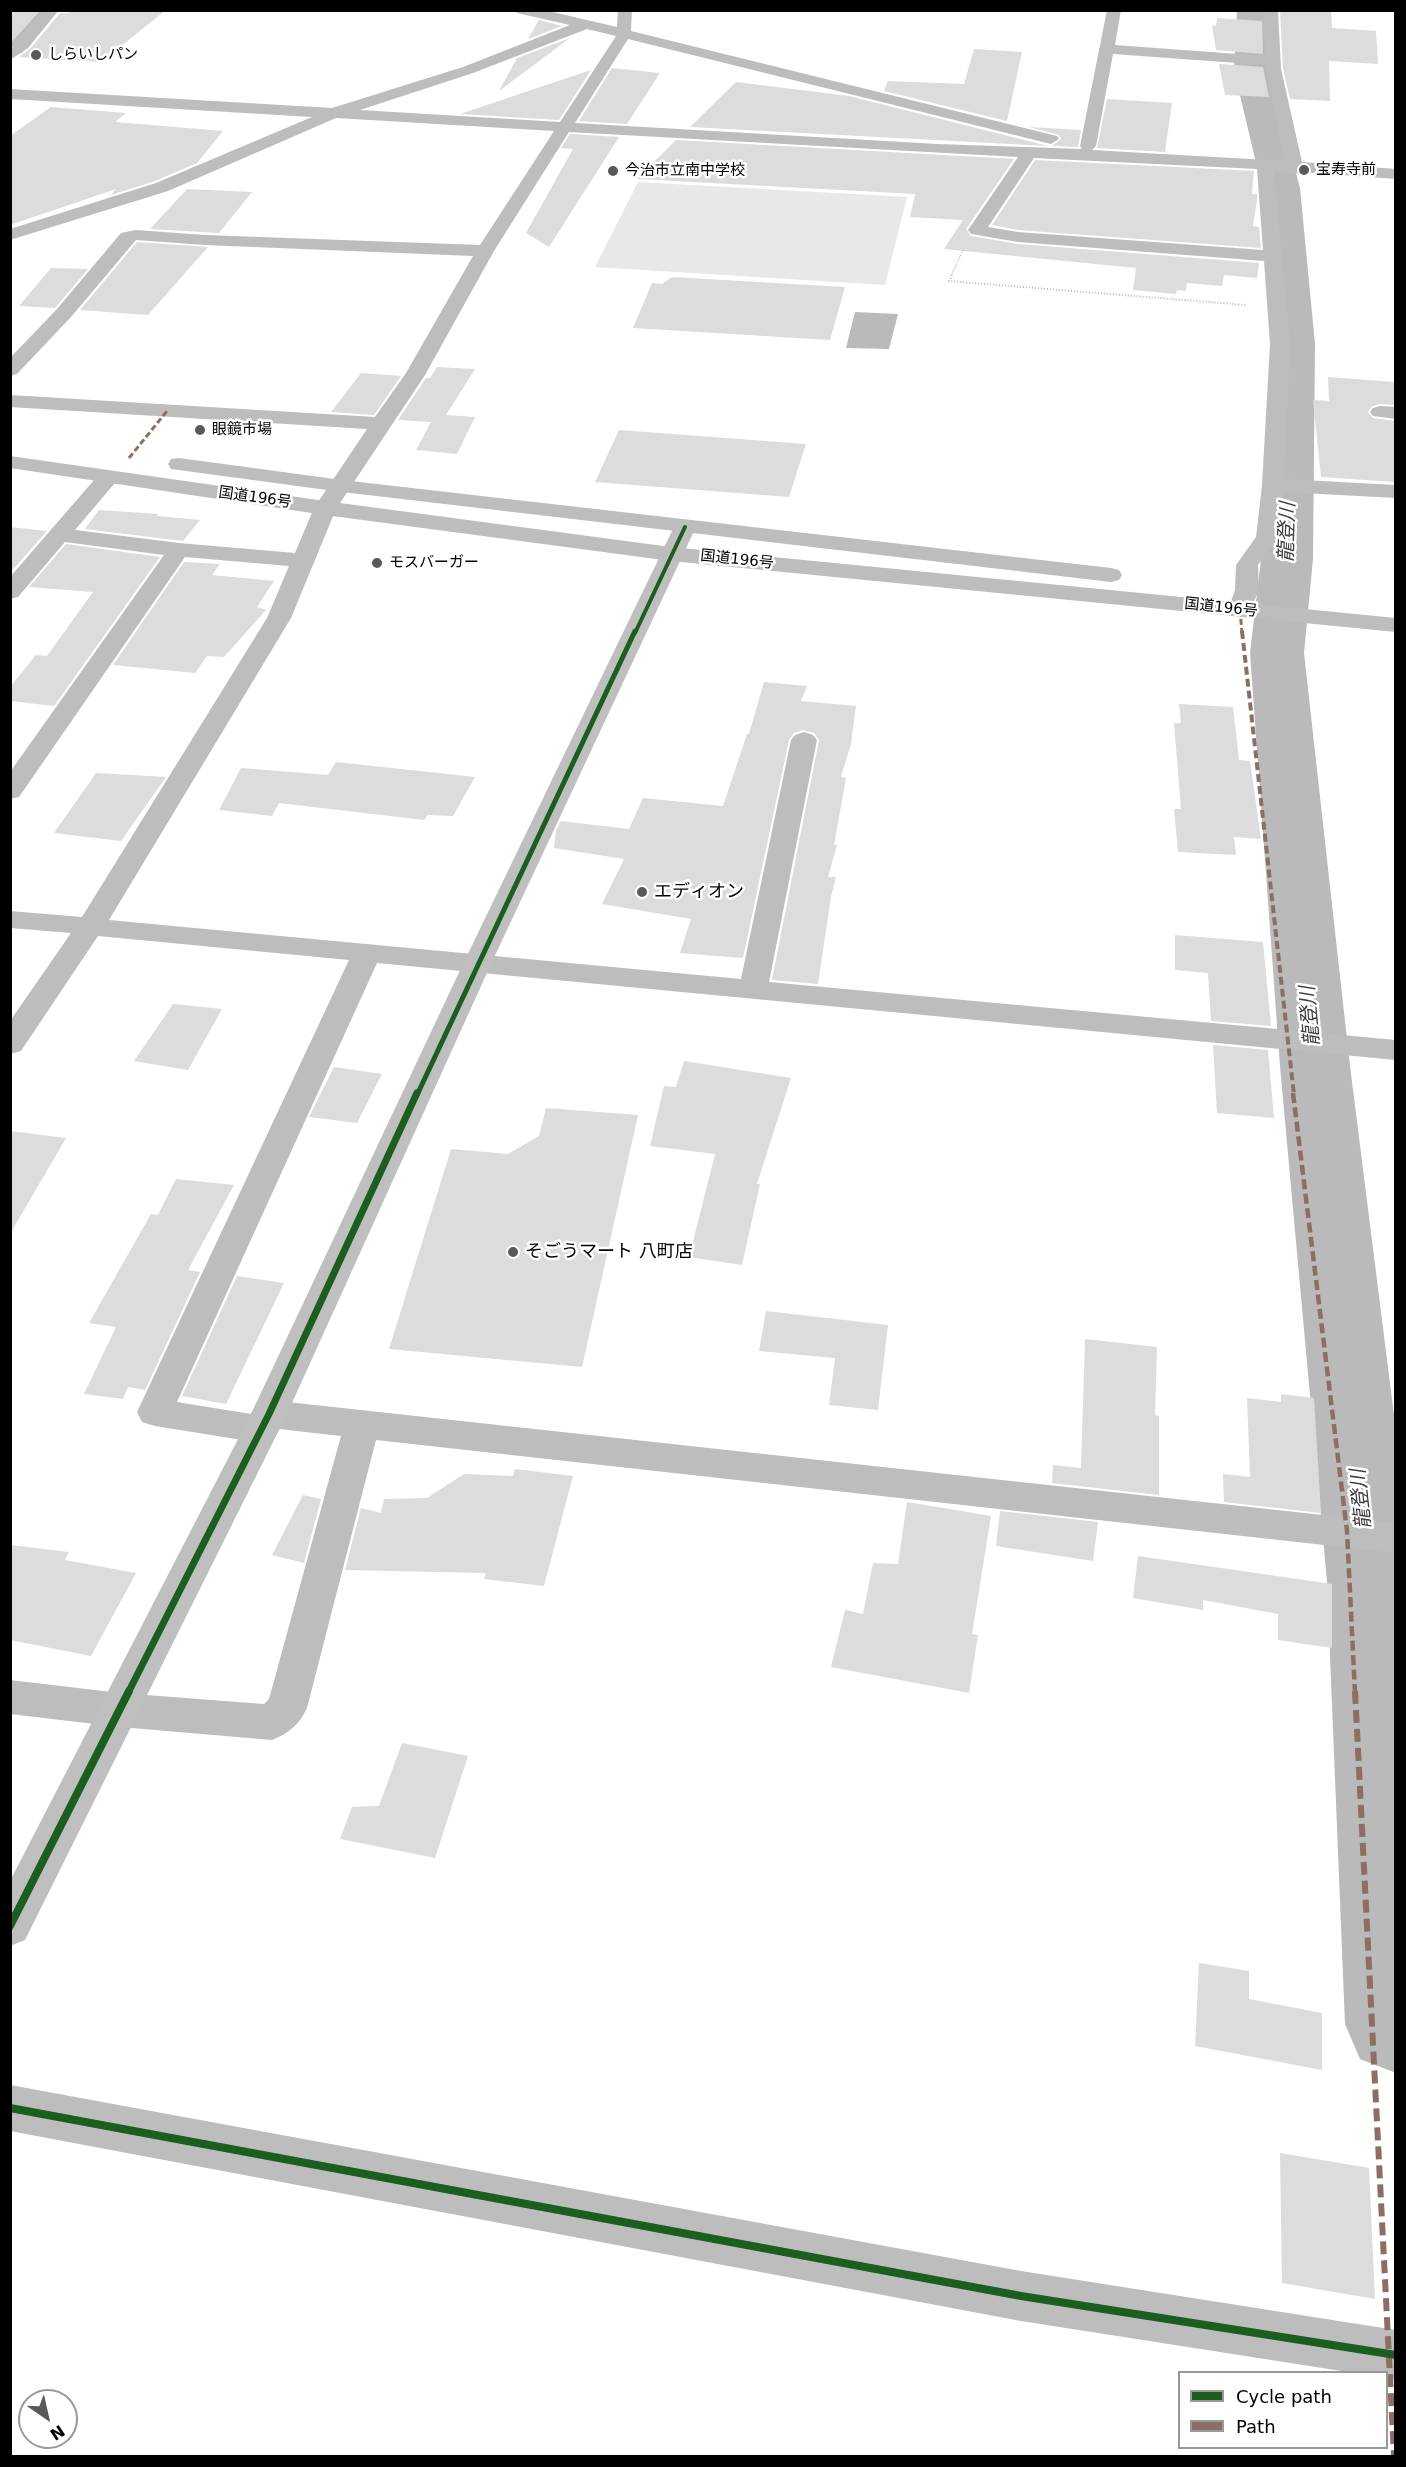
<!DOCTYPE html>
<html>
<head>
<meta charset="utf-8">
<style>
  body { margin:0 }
  #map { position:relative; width:1406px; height:2467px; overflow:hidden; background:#fff; font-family:"DejaVu Sans",sans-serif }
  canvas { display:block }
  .frame { position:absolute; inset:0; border:12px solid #000; pointer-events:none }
  .legend { position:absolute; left:1178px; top:2371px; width:210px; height:78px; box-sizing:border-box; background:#fff; border:2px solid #999; margin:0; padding:8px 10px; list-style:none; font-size:18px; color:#000 }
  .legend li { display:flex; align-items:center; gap:12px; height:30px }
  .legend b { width:30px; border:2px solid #999 }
  .north { position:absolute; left:18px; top:2389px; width:60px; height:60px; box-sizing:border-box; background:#fff; border:2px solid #999; border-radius:50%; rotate:146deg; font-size:16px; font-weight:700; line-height:24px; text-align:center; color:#000 }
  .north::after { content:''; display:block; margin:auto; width:21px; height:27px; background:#595959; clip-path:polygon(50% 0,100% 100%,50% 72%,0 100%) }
</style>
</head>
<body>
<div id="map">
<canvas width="1406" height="2467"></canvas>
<div class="frame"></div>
<ul class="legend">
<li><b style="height:8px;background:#1b5e20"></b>Cycle path</li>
<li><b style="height:8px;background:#8d6e63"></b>Path</li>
</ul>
<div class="north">N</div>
</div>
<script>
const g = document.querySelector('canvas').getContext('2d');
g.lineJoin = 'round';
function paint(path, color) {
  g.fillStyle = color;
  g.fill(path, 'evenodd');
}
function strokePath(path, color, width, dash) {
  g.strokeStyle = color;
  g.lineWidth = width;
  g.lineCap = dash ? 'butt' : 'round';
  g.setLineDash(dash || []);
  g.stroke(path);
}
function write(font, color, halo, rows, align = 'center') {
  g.font = font + ' "DejaVu Sans","Noto Sans JP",sans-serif';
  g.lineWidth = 5;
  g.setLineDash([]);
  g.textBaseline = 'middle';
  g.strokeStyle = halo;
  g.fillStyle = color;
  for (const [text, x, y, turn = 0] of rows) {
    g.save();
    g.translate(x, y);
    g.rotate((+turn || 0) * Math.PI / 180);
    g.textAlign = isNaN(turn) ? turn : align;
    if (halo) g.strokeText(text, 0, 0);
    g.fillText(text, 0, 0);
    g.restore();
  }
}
const green = new Path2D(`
  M 638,182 L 907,197 L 885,285 L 595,267 Z`);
const water = new Path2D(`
  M 855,312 L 898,314 L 889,349 L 846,348 Z`);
const river = new Path2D(`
  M 23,10 L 57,10 L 22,53 L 10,56 L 10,25 Z
  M 1237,10 L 1269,10 L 1268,70 L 1300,188 L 1315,344 L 1313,559 L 1304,653 L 1350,1066 L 1396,1431 L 1396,2073 L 1360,2059 L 1345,2024 L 1327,1582 L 1280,1066 L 1250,653 L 1261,559 L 1271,344 L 1262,188 L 1234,70 Z`);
const building = new Path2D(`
  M 71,10 L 166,10 L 101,62 L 19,57 L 30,49 L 60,13 L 69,13 Z
  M 1280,10 L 1331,10 L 1332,28 L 1376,31 L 1378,64 L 1329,61 L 1330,101 L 1290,99 L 1283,69 Z
  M 10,11 L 39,12 L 10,44 Z
  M 1217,18 L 1262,21 L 1263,54 L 1216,50 L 1212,25 L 1216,26 Z
  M 539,20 L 562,26 L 528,39 Z
  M 570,38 L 499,91 L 517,58 Z
  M 974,49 L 1022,52 L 1007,121 L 884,91 L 888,81 L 964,84 Z
  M 1219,64 L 1263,67 L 1269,97 L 1225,95 Z
  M 612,68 L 660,73 L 627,124 L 579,121 Z
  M 591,70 L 559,120 L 460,114 Z
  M 736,82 L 849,96 L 1048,146 L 690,127 Z
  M 1107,99 L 1172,103 L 1165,152 L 1097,148 Z
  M 51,107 L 126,113 L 115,122 L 223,131 L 197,163 L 155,181 L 111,195 L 116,189 L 10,225 L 12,194 L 10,194 L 10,136 Z
  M 1029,127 L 1081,130 L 1078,147 L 1052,146 L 1061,139 L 1059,135 Z
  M 570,134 L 619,137 L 549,247 L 526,233 L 573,149 L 561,148 Z
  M 676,140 L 1014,159 L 966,229 L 971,236 L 1018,244 L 1259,263 L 1257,278 L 1224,275 L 1222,286 L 1187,283 L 1186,291 L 1177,290 L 1176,294 L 1133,290 L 1136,268 L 944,249 L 963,220 L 910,217 L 915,194 L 637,179 Z
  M 1035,160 L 1254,171 L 1252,194 L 1257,194 L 1257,200 L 1253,226 L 1259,227 L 1261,248 L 1018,230 L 992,225 Z
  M 187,189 L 252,192 L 219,233 L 150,229 Z
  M 137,242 L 208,247 L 148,315 L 80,310 Z
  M 51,268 L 88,269 L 55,308 L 19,306 Z
  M 672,277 L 845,287 L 830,340 L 633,328 L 652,283 L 662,284 Z
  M 437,367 L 475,369 L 446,415 L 475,417 L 457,454 L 416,450 L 431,422 L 398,420 L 426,378 L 430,378 Z
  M 361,373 L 401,376 L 374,415 L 331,412 Z
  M 1328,377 L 1395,382 L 1395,405 L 1379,404 L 1371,407 L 1368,412 L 1373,418 L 1395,421 L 1395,482 L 1321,477 L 1313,400 L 1329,401 Z
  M 619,430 L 806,444 L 789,497 L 595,482 Z
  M 99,510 L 158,514 L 157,516 L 200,520 L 183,541 L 85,529 Z
  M 10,527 L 47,531 L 10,573 Z
  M 66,544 L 160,557 L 54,706 L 10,701 L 10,687 L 36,655 L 47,656 L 93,592 L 29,587 Z
  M 184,562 L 220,564 L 212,575 L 274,581 L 257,607 L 266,610 L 224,657 L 207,656 L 195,673 L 113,665 Z
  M 764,682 L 807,686 L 801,701 L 856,706 L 851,744 L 841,777 L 846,778 L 834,845 L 837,845 L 828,877 L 836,877 L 831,897 L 818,984 L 772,980 L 819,740 L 814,733 L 803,730 L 794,733 L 789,740 L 743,958 L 680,953 L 691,919 L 602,904 L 624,859 L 554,848 L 556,830 L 561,821 L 629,829 L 643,798 L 723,806 L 747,734 L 749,734 Z
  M 1179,704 L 1233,707 L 1239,760 L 1250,761 L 1261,839 L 1234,837 L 1236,855 L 1178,852 L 1174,809 L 1181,809 L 1174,723 L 1181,723 Z
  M 336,762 L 475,777 L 453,816 L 428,815 L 424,820 L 279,803 L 272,816 L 219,810 L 241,768 L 328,775 Z
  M 96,773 L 166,777 L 121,841 L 54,833 Z
  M 1175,935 L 1263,942 L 1271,1026 L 1211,1021 L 1208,973 L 1175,970 Z
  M 173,1004 L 222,1009 L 188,1070 L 134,1061 Z
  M 1213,1045 L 1268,1050 L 1274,1118 L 1217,1113 Z
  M 684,1061 L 791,1078 L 757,1184 L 760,1184 L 742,1265 L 689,1257 L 715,1154 L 650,1146 L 664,1086 L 676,1087 Z
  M 334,1067 L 382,1074 L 357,1123 L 309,1117 Z
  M 546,1108 L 638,1115 L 582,1367 L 389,1349 L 451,1149 L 508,1154 L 539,1136 Z
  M 10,1131 L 66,1138 L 10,1234 Z
  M 176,1179 L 234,1185 L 188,1270 L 200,1272 L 145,1390 L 128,1387 L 123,1399 L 84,1394 L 116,1327 L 89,1323 L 151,1214 L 158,1215 Z
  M 237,1276 L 284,1283 L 226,1404 L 182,1396 Z
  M 766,1311 L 888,1325 L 878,1410 L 829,1405 L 835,1358 L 759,1351 Z
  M 1085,1339 L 1157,1347 L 1155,1415 L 1159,1416 L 1159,1495 L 1052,1483 L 1053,1465 L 1081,1468 Z
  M 1281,1394 L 1314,1398 L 1321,1513 L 1224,1502 L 1223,1474 L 1250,1477 L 1247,1398 L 1281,1402 Z
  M 515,1469 L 573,1476 L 544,1586 L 484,1579 L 486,1573 L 345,1570 L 361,1508 L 381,1513 L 384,1499 L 427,1498 L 464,1474 L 513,1476 Z
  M 303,1495 L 321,1499 L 304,1563 L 272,1555 Z
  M 907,1502 L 991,1516 L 972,1634 L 978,1635 L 969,1693 L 831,1667 L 845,1610 L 863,1614 L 873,1563 L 898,1564 Z
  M 1000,1511 L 1098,1522 L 1093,1561 L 996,1546 Z
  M 10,1545 L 69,1552 L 65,1560 L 136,1573 L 91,1656 L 10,1640 Z
  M 1138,1556 L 1332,1584 L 1332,1648 L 1278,1640 L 1278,1614 L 1203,1600 L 1203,1610 L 1133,1598 Z
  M 402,1743 L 468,1756 L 435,1858 L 340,1839 L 352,1807 L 379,1806 Z
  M 1199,1963 L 1249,1971 L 1249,1999 L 1322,2013 L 1322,2070 L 1195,2046 Z
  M 1280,2153 L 1369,2168 L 1375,2299 L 1282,2283 Z`);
const pathFar1 = new Path2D(`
  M 951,276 L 963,250`);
const path = new Path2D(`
  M 952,275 L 949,281 L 1246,305`);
const street = new Path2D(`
  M 44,10 L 59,10 L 28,48 L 10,60 L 10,48 Z
  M 515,10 L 544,10 L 617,27 L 618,10 L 632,10 L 631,31 L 1057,136 L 1059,139 L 1051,144 L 628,39 L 575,123 L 937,144 L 1082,149 L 1080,146 L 1107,10 L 1121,10 L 1115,45 L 1265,56 L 1264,10 L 1278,10 L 1281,69 L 1302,162 L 1396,169 L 1396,179 L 1301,172 L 1295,174 L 1274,171 L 1290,344 L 1284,479 L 1396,485 L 1396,498 L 1283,492 L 1278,537 L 1258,565 L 1259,590 L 1248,615 L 1240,617 L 1232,615 L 1228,610 L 1235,590 L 1236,565 L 1256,537 L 1262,485 L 1270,344 L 1264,261 L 1018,242 L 971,234 L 968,230 L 1018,157 L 569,132 L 494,251 L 425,375 L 336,509 L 291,618 L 109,920 L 741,979 L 791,740 L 795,735 L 804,732 L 813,735 L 817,740 L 769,982 L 1396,1040 L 1396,1060 L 377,963 L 177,1402 L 251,1414 L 256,1404 L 269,1400 L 1396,1523 L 1396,1553 L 376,1440 L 307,1708 C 299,1725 289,1733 272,1740 L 120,1727 L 10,1714 L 10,1680 L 120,1693 L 264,1704 L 269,1699 L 341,1436 L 279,1429 L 274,1439 L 261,1443 L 155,1426 L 142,1422 L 137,1412 L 349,960 L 98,936 L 21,1051 L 10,1054 L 10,1021 L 71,933 L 10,928 L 10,911 L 82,917 L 267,618 L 289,566 L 185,557 L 19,797 L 10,799 L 10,772 L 164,555 L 65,542 L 18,597 L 10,599 L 10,577 L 101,472 L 109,471 L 117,472 L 120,477 L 75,530 L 179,543 L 295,553 L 314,508 L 367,429 L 10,407 L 10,395 L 375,417 L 406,373 L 473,256 L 205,245 L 136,240 L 71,317 L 17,374 L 10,376 L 10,358 L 57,309 L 121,233 L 136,230 L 205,235 L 480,245 L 554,131 L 336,118 L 168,191 L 10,240 L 10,229 L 156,183 L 312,117 L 10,99 L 10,89 L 332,108 L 463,67 L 570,25 L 517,13 ZM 587,29 L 616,36 L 560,122 L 360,110 L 473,73 ZM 1113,54 L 1265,65 L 1285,161 L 1092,150 L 1096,146 ZM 1034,158 L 1257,169 L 1263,250 L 1018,232 L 988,227 Z
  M 1380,406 L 1396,407 L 1396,419 L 1373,416 L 1370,412 L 1373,408 Z
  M 10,2085 L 1021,2271 L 1396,2330 L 1396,2380 L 1386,2379 L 1386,2372 L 1348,2372 L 1021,2321 L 10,2131 Z`);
const secondary = new Path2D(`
  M 685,520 L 693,522 L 696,527 L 491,964 L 287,1414 L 25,1940 L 10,1946 L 10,1881 L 251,1414 L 463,964 L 674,527 L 677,522 Z`);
const highway = new Path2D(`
  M 10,456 L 325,501 L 671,547 L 1396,618 L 1396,632 L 671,561 L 325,515 L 10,468 Z
  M 179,458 L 342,480 L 1111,568 L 1119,570 L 1122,575 L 1119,580 L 1111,582 L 342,492 L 171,469 L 168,464 L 171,459 Z`);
const quietFar3 = new Path2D(`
  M 129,458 L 167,411
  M 1240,610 L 1242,633`);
const quietFar2 = new Path2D(`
  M 1242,631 L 1294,1095`);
const quietFar1 = new Path2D(`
  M 1293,1093 L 1347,1531 L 1355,1693`);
const quiet = new Path2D(`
  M 1355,1691 L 1394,2456`);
const cyclewayFar3 = new Path2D(`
  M 635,633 L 685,527`);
const cyclewayFar2 = new Path2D(`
  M 417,1095 L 635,631`);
const cyclewayFar1 = new Path2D(`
  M 128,1693 L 269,1414 L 417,1093`);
const cycleway = new Path2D(`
  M 10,1926 L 129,1691
  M 10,2108 L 1021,2296 L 1396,2355`);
const markers = [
  [36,55,6,"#595959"],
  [1304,170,6,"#595959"],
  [613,171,6,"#595959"],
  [200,430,6,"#595959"],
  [377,563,6,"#595959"],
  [642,892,6,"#595959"],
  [513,1252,6,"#595959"]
];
const farPoinames = [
  ["しらいしパン",48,55],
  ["宝寿寺前",1316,170],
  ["今治市立南中学校",625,171],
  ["眼鏡市場",212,430],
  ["モスバーガー",389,563]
];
const farStreetnames = [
  ["国道196号",255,498,8],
  ["国道196号",737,560,6],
  ["国道196号",1221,608,6]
];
const poiNames = [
  ["エディオン",654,892],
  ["そごうマート 八町店",525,1252]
];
const waterNames = [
  ["龍登川",1288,532,-88],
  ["龍登川",1311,1016,-95],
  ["龍登川",1362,1499,-96]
];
paint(green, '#e8e8e8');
paint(water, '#bababa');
paint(river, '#bababa');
paint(building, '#dcdcdc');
strokePath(pathFar1, '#b8b8b8', 1.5, [1, 1.5]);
strokePath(path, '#b8b8b8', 2, [1, 2]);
paint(street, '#bdbdbd');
paint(secondary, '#bfbfbf');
paint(highway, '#bdbdbd');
strokePath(quietFar3, '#8d6e63', 3, [6, 3]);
strokePath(quietFar2, '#8d6e63', 4, [8, 4]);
strokePath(quietFar1, '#8d6e63', 4.5, [10, 4.5]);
strokePath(quiet, '#8d6e63', 6, [13, 6]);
strokePath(cyclewayFar3, '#1b5e20', 4);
strokePath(cyclewayFar2, '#1b5e20', 5);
strokePath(cyclewayFar1, '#1b5e20', 7);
strokePath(cycleway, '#1b5e20', 8);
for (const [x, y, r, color] of markers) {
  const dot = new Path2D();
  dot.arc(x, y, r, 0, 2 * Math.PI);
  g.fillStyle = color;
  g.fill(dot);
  strokePath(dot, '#fff', 2);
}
write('15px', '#000', '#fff', farPoinames, 'left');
write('15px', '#000', '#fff', farStreetnames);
write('18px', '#000', '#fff', poiNames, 'left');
write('italic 20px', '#3e3e3e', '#fff', waterNames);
</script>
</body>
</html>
